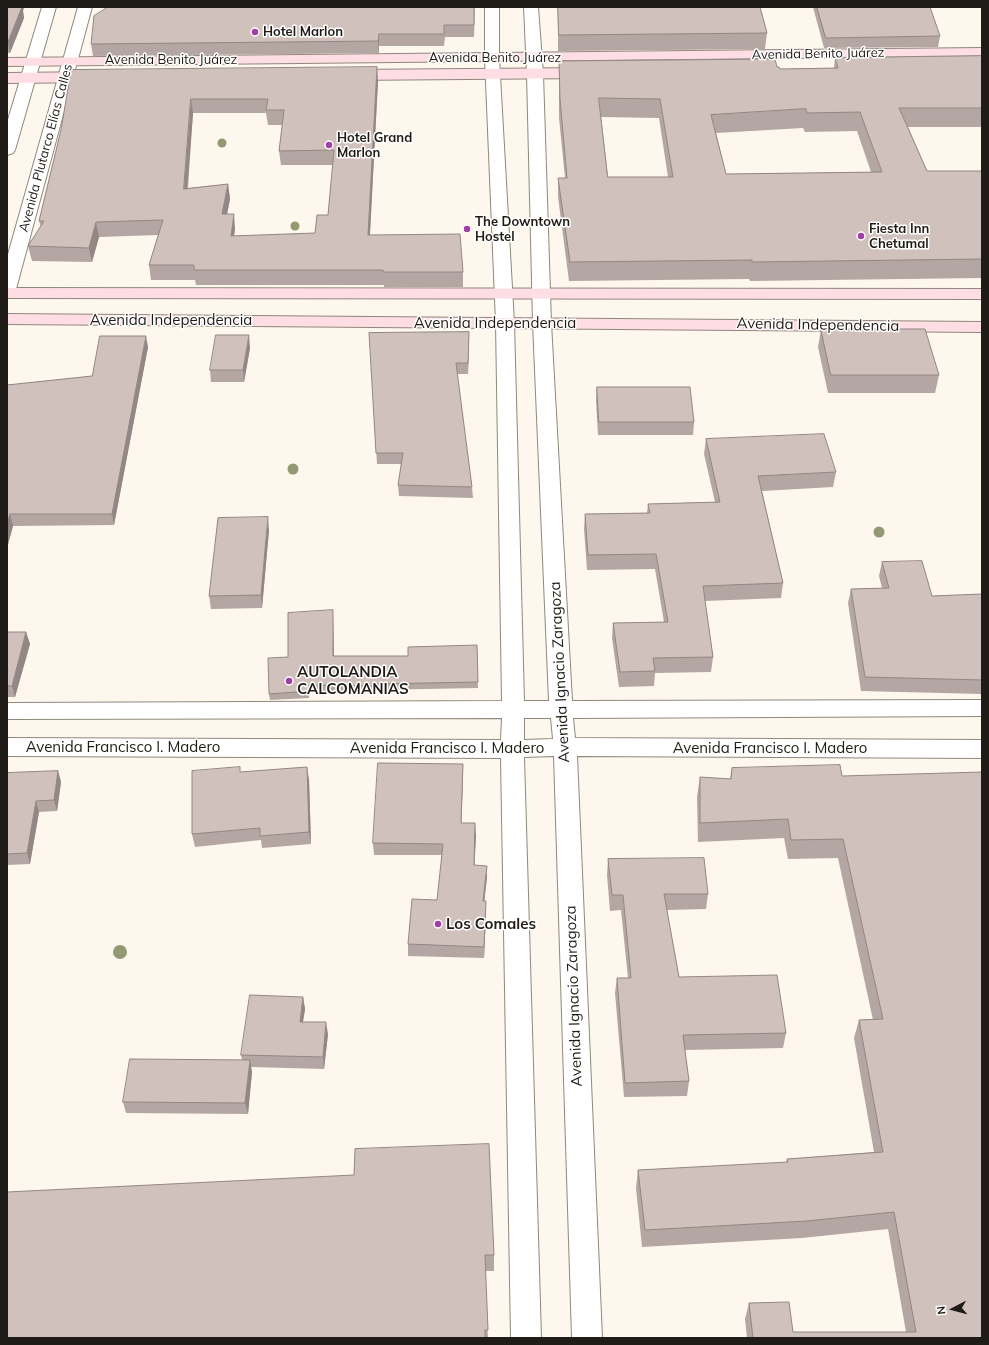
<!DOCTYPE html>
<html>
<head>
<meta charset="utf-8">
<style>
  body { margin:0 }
  #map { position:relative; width:989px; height:1345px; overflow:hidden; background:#fef7ed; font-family:Mulish,sans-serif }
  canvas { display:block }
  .frame { position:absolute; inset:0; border:8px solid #1f1c17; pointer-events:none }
  .north { position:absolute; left:933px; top:1289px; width:40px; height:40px; -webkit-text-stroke:3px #fff; paint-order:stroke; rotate:264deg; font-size:11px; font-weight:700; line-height:16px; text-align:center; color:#1f1c17 }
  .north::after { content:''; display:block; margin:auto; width:14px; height:18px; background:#1f1c17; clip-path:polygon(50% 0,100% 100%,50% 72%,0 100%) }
</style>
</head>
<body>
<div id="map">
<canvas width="989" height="1345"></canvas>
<div class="frame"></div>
<div class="north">N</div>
</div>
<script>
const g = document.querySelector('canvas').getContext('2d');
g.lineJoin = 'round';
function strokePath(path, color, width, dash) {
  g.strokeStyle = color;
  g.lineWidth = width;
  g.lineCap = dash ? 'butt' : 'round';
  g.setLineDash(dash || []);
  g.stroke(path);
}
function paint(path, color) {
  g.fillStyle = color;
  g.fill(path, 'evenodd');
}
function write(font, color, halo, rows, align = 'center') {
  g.font = font + ' Mulish,sans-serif';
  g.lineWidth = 3;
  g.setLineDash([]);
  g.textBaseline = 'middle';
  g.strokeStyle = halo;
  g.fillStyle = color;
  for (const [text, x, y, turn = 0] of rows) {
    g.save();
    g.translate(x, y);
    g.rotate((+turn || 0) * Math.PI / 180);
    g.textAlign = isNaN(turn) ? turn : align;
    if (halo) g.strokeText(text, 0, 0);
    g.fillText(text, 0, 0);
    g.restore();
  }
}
const street = new Path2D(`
  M 42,7 L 56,7 L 15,150 L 13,153 L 7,155 L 7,123 Z
  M 78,7 L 92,7 L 16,289 L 13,293 L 7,294 L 7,258 Z
  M 485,7 L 499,7 L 499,58 L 514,323 L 524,701 L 549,701 L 533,323 L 527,74 L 524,7 L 538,7 L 543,74 L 551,323 L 572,701 L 982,700 L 982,716 L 573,718 L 575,738 L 982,740 L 982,758 L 577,756 L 602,1338 L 572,1338 L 554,756 L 524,757 L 541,1338 L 511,1338 L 501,758 L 7,756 L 7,738 L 501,740 L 502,718 L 7,719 L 7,703 L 502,701 L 496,323 L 485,58 ZM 524,718 L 551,718 L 553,739 L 524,740 Z`);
const secondary = new Path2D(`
  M 982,48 L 982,56 L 7,66 L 7,58 Z
  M 589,68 L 594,70 L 597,73 L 594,76 L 589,78 L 347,80 L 342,78 L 339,75 L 342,72 L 347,70 Z
  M 99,72 L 104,74 L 107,77 L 104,80 L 99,82 L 7,83 L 7,73 Z
  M 7,288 L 982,289 L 982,299 L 7,298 Z
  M 7,314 L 982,322 L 982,332 L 7,324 Z`);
const trees = [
  [222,143,4.5],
  [295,226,4.5],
  [293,469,5.5],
  [879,532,5.5],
  [120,952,7]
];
const wall = new Path2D(`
  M 7,7 L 24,7 L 23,11 L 24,18 L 10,53 L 7,53 Z
  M 475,7 L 474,37 L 445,37 L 444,46 L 379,46 L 379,53 L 93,56 L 91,44 Z
  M 558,7 L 760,7 L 767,33 L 765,49 L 558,51 Z
  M 813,7 L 930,7 L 940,36 L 938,47 L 824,48 Z
  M 982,56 L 982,127 L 908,127 L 927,171 L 982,171 L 982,278 L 750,281 L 749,279 L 569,281 L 558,197 L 558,178 L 565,178 L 559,118 L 559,61 L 777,67 L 780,69 L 834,68 L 835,58 ZM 601,117 L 659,118 L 668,177 L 608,177 ZM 803,128 L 805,132 L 857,131 L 871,172 L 726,174 L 716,133 Z
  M 71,70 L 378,81 L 370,235 L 463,272 L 463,287 L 384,287 L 384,285 L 196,285 L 195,280 L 151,280 L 149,265 L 158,235 L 99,237 L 92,262 L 32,261 L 28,246 L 41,227 L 39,221 L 61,130 ZM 193,113 L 266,113 L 268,125 L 283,125 L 279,151 L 281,165 L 333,165 L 328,215 L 315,233 L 234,236 L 235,229 L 227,214 L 230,199 L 228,184 L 188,188 Z
  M 821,329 L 939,375 L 935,393 L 828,393 L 818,347 Z
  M 469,332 L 468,374 L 457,374 L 472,487 L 473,498 L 399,496 L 398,485 L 401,464 L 377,464 L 369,333 Z
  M 148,347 L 114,525 L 13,526 L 7,548 L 7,385 L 92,376 Z
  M 250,348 L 244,382 L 211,382 L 210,370 Z
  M 597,387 L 694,422 L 693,435 L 598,435 L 596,400 Z
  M 706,439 L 836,472 L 833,487 L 762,491 L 783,583 L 781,598 L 705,601 L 713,657 L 711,672 L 655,673 L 654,686 L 619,687 L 612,638 L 613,623 L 664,622 L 655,569 L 587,570 L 584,529 L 585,514 L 647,513 L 648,504 L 715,502 L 704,454 Z
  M 269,530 L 262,608 L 211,609 L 209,596 Z
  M 882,562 L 932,596 L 982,594 L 982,694 L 861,691 L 848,603 L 851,589 L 882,588 L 879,576 Z
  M 333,617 L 334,656 L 408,656 L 477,645 L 478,688 L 372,690 L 372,692 L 309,692 L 309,698 L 270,700 L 269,694 L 288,657 Z
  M 7,632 L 26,632 L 30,644 L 15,697 L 7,697 Z
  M 732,768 L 842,776 L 982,1338 L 747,1338 L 745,1319 L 749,1303 L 793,1332 L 906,1332 L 888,1229 L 802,1238 L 642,1247 L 636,1188 L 638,1170 L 786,1163 L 787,1159 L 874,1152 L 854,1038 L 859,1020 L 873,1020 L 838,858 L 788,859 L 784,838 L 698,842 L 697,797 L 700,777 L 730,779 Z
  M 58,771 L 61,782 L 57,811 L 39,812 L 30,864 L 7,865 L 7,773 Z
  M 241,772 L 309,779 L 311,844 L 262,848 L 261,840 L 195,847 L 192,834 Z
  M 463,776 L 461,823 L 476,835 L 474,865 L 487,877 L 484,901 L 486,913 L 484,958 L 408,956 L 408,944 L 437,900 L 442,855 L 374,855 L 373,843 Z
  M 608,859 L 708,894 L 706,909 L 667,910 L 679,977 L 786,1033 L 783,1048 L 685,1050 L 689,1081 L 687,1096 L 624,1097 L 615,993 L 617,978 L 628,978 L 621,910 L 610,911 L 607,875 Z
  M 303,997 L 305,1009 L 303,1022 L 328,1034 L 324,1069 L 251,1067 L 252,1072 L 248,1114 L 126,1113 L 123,1102 L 242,1060 L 241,1055 Z
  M 7,1192 L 494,1255 L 494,1271 L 485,1271 L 488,1338 L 7,1338 Z`);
const shadedWall = new Path2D(`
  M 18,7 L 24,7 L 23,11 L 24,18 L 10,53 L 8,42 Z
  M 379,34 L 379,53 L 378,41 Z
  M 377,67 L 378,81 L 369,250 L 368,235 Z
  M 191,99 L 193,113 L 186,203 L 184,189 Z
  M 228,184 L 230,199 L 224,229 L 222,214 Z
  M 234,214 L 235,229 L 232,250 L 231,236 Z
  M 96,222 L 99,237 L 92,262 L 89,248 Z
  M 469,332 L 469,343 L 468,374 L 468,363 Z
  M 249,335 L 250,348 L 244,382 L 243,370 Z
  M 146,336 L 148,347 L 114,525 L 112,514 Z
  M 10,514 L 13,526 L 7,548 L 7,524 Z
  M 268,517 L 269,530 L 262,608 L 261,595 Z
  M 333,610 L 333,617 L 334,662 L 333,656 Z
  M 26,632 L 30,644 L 15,697 L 12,686 Z
  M 463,764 L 463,776 L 461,835 L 461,823 Z
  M 307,767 L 309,779 L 311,844 L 309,832 Z
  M 58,771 L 61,782 L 57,811 L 54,800 Z
  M 36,801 L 39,812 L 30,864 L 27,853 Z
  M 475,823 L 476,835 L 474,876 L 474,865 Z
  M 487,866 L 487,877 L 483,913 L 483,901 Z
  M 486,901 L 486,913 L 484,958 L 484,947 Z
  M 303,997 L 305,1009 L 301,1033 L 300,1022 Z
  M 326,1022 L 328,1034 L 324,1069 L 323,1057 Z
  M 250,1060 L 252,1072 L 248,1114 L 245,1103 Z`);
const building = new Path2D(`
  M 7,7 L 22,7 L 8,42 L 7,42 Z
  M 108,7 L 474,7 L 474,25 L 444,25 L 444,34 L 379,34 L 378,41 L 91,44 L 94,16 Z
  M 558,7 L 760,7 L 767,33 L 559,35 Z
  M 817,7 L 930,7 L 940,36 L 826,38 Z
  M 982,56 L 982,108 L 899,108 L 927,171 L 982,171 L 982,259 L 752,262 L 752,260 L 570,262 L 558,178 L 567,178 L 560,99 L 559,61 L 775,59 L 777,67 L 779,67 L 780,69 L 838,68 L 835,58 ZM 599,98 L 660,99 L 673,177 L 608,177 ZM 806,109 L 807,113 L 860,112 L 882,172 L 726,174 L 711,115 Z
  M 377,67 L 368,235 L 460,234 L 463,272 L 383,272 L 383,270 L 194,270 L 194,265 L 149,265 L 163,220 L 96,222 L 89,248 L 28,246 L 44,221 L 39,221 L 61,130 L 71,70 ZM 191,99 L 268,99 L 266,110 L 284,110 L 279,151 L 334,150 L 328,215 L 317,215 L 315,233 L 231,236 L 234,214 L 222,214 L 228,184 L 184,189 Z
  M 821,329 L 925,329 L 939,375 L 831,375 Z
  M 469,332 L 468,363 L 456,363 L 472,487 L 398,485 L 403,453 L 376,453 L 369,333 Z
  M 216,335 L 249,335 L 243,370 L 210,370 Z
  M 100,336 L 146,336 L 112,514 L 10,514 L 7,524 L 7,385 L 92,376 Z
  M 597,387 L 690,387 L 694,422 L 599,422 Z
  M 824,434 L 836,472 L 758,476 L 783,583 L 703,586 L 713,657 L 653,658 L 655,671 L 620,672 L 613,623 L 668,622 L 656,554 L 588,555 L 585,514 L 650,513 L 648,504 L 720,502 L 706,439 Z
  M 268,517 L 261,595 L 209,596 L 218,518 Z
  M 922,561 L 932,596 L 982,594 L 982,680 L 865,677 L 851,589 L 889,588 L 882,562 Z
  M 333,610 L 333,656 L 408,656 L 408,647 L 477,645 L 478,682 L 372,684 L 372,686 L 309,685 L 309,691 L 269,694 L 268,658 L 288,657 L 288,613 Z
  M 7,632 L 26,632 L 12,686 L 7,686 Z
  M 378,763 L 463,764 L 461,823 L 475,823 L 474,865 L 487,866 L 483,901 L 486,901 L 484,947 L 408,944 L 412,899 L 437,900 L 443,844 L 373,843 Z
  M 840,765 L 842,776 L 982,772 L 982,1338 L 753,1338 L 749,1303 L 789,1302 L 793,1332 L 916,1332 L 894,1212 L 807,1221 L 645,1230 L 638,1170 L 788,1162 L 787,1159 L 883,1152 L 859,1020 L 883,1019 L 843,839 L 791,840 L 788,819 L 700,823 L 700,777 L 731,779 L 732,768 Z
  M 240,767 L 240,772 L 307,767 L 309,832 L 260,836 L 260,828 L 192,834 L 192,771 Z
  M 58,771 L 54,800 L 36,801 L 27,853 L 7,854 L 7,773 Z
  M 704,858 L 708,894 L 664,894 L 679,977 L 777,975 L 786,1033 L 683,1035 L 689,1081 L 625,1083 L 617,978 L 631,978 L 623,895 L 612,895 L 608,859 Z
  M 250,995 L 303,997 L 300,1022 L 326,1022 L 323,1057 L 241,1055 Z
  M 130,1059 L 250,1060 L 245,1103 L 123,1102 Z
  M 489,1144 L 494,1255 L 485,1255 L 488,1330 L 485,1330 L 485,1338 L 7,1338 L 7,1192 L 354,1175 L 355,1149 Z`);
const markers = [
  [255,32,4,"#a23fa5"],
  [329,145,4,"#a23fa5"],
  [467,229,4,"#a23fa5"],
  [861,236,4,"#a23fa5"],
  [289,681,4,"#a23fa5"],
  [438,924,4,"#a23fa5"]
];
const farPoinames = [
  ["Hotel Marlon",263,32],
  ["Hotel Grand",337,138],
  ["Marlon",337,153],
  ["The Downtown",475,222],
  ["Hostel",475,237],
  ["Fiesta Inn",869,229],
  ["Chetumal",869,244]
];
const farStreetnames = [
  ["Avenida Benito Juárez",818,54,-1],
  ["Avenida Benito Juárez",495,58],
  ["Avenida Benito Juárez",171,60],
  ["Avenida Plutarco Elías Calles",46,148,-75]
];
const streetNames = [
  ["Avenida Independencia",171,320],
  ["Avenida Independencia",495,323],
  ["Avenida Independencia",818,325,1],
  ["Avenida Ignacio Zaragoza",560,672,-93],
  ["Avenida Francisco I. Madero",123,747],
  ["Avenida Francisco I. Madero",447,748],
  ["Avenida Francisco I. Madero",770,748],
  ["Avenida Ignacio Zaragoza",574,996,-92]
];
const poiNames = [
  ["AUTOLANDIA",297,672],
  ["CALCOMANIAS",297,689],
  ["Los Comales",446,924]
];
strokePath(street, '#8f887c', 2);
strokePath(secondary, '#8f887c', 2);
paint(street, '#fff');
paint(secondary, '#ffdde5');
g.fillStyle = '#939971';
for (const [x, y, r] of trees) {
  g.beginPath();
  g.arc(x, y, r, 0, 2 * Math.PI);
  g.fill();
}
paint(wall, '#b4a6a2');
paint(shadedWall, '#928784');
paint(building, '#d1c1bc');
strokePath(building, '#928784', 1);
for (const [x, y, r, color] of markers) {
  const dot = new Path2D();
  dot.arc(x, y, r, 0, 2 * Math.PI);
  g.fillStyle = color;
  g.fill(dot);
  strokePath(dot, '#fff', 1.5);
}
write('bold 13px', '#1f1c17', '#fff', farPoinames, 'left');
write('13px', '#1f1c17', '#fff', farStreetnames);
write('15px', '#1f1c17', '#fff', streetNames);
write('bold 15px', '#1f1c17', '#fff', poiNames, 'left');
</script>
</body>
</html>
